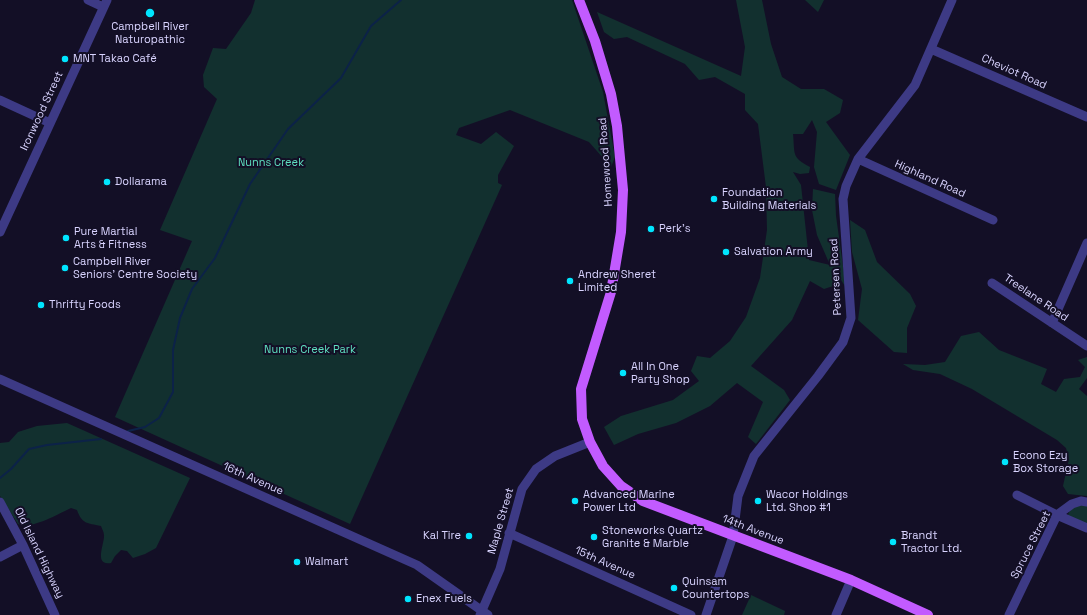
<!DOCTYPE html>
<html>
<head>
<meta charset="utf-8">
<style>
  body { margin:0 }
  canvas { display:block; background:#130f26 }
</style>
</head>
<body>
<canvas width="1087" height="615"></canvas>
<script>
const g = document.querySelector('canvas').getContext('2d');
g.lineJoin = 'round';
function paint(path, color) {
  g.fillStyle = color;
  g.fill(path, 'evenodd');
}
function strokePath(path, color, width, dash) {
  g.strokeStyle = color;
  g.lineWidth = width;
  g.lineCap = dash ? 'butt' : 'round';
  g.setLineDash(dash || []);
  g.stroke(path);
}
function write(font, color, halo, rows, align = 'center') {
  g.font = font + ' "Space Grotesk",sans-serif';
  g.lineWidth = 4;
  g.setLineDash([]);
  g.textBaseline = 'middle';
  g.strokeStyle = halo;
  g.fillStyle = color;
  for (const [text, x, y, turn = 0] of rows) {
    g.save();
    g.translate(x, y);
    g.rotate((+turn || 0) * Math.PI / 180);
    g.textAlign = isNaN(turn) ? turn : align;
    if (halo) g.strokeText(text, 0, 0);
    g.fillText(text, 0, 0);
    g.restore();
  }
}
const green = new Path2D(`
  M 255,0 L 572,0 L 603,92 L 615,157 L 611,167 L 589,142 L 510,110 L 459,128 L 456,135 L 481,144 L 496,132 L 514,146 L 498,175 L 498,183 L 502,185 L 350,524 L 115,417 L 192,241 L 160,230 L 217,99 L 204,87 L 203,75 L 213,48 L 226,49 L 251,13 Z
  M 736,0 L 762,0 L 771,44 L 782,77 L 801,89 L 824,89 L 843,100 L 840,113 L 826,122 L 850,155 L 836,190 L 819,184 L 814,167 L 817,132 L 812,120 L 803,134 L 793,134 C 795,154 791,157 810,167 L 809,173 L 800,174 L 793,172 L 801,185 L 809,260 L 830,265 L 817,235 L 812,210 L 813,189 L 835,194 L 836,216 L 846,288 L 837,273 L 832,273 L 836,285 L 824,289 L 810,281 L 792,320 L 751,366 L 784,390 L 790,400 L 756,444 L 748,437 L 763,402 L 737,383 L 710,406 L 676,423 L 638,434 L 614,445 L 604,427 L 621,416 L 673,400 L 699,381 L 691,371 L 697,356 L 710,358 L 730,341 L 746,317 L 760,278 L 767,230 L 766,187 L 758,124 L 745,110 L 745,94 L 715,77 L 699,80 L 685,64 L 627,37 L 614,39 L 604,32 L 597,12 L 741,76 L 745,47 Z
  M 805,0 L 824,0 L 818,12 Z
  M 850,220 L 865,230 L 877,262 L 910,294 L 916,306 L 907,328 L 907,353 L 894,352 L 858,320 L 862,289 L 852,252 Z
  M 979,332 L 999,350 L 1047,369 L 1041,384 L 1056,392 L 1064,379 L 1080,377 L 1085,367 L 1078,360 L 1087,357 L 1087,378 L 1079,389 L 1087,396 L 1087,496 L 1068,494 L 1063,486 L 1069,459 L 1066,448 L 1057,440 L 972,389 L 940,374 L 913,370 L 903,364 L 925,365 L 945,362 L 961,336 Z
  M 67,423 L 190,478 L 156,548 L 145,554 L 133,558 L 127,551 L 121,550 L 115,556 L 111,563 C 93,566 105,543 104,535 C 104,532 102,529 101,526 C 87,523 82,524 77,510 L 71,508 C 58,514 31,530 18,524 L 0,496 L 0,443 L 9,442 L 18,432 L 37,426 Z
  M 1072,503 L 1087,505 L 1087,529 L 1067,518 Z
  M 751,595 L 785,611 L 784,615 L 742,615 Z`);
const stream = new Path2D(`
  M 128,431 L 145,427 L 159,418 L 173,392 L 173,350 L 180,318 L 192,289 L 215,258 L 250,184 L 288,129 L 341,78 L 371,26 L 401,0
  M 0,478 L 11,469 L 29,449 L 47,445 L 101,439`);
const minor = new Path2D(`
  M 88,0 L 103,7
  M 931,49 L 1087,117
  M 0,100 L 50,123
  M 858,159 L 993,220
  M 0,232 L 107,0
  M 992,283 L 1087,346
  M 1052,323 L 1087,243
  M 0,379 L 417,565 L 488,615
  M 1017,495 L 1057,515 L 1087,528
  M 0,502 L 23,545 L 55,615
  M 509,533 L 691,615
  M 0,557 L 23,545
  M 480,615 L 500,569 L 522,489 L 536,469 L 555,456 L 590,442
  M 706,615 L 733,536 L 738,496 L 754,456 L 818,376 L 843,342 L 851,318 L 843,199 L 846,186 L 858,159 L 915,85 L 952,0
  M 836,615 L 851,580
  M 1009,615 L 1057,515 L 1072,504 L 1081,501 L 1087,502`);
const major = new Path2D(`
  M 579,0 L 595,41 L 611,94 L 617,126 L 623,190 L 621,232 L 611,292 L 581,389 L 582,419 L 590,442 L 603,466 L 621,486 L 643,501 L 851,580 L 928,615`);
const markers = [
  [150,13,5,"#00e5ff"],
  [65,59,4,"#00e5ff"],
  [107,182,4,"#00e5ff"],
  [714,199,4,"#00e5ff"],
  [651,229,4,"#00e5ff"],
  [66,238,4,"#00e5ff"],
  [726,252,4,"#00e5ff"],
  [65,268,4,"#00e5ff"],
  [570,281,4,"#00e5ff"],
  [41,305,4,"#00e5ff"],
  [623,373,4,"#00e5ff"],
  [1005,462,4,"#00e5ff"],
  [575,501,4,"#00e5ff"],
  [758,501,4,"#00e5ff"],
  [469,536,4,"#00e5ff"],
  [594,537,4,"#00e5ff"],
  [893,542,4,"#00e5ff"],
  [297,562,4,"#00e5ff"],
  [674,588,4,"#00e5ff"],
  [408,599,4,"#00e5ff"]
];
const poiNames = [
  ["Campbell River",150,27,"center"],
  ["Naturopathic",150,40,"center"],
  ["MNT Takao Café",73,59],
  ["Dollarama",115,182],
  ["Foundation",722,193],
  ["Building Materials",722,206],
  ["Perk's",659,229],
  ["Pure Martial",74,232],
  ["Arts & Fitness",74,245],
  ["Salvation Army",734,252],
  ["Campbell River",73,262],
  ["Seniors' Centre Society",73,275],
  ["Andrew Sheret",578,275],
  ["Limited",578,288],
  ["Thrifty Foods",49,305],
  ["All In One",631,367],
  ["Party Shop",631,380],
  ["Econo Ezy",1013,456],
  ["Box Storage",1013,469],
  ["Advanced Marine",583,495],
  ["Power Ltd",583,508],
  ["Wacor Holdings",766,495],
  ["Ltd. Shop #1",766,508],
  ["Stoneworks Quartz",602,531],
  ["Granite & Marble",602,544],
  ["Kal Tire",461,536,"right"],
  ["Brandt",901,536],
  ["Tractor Ltd.",901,549],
  ["Walmart",305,562],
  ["Quinsam",682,582],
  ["Countertops",682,595],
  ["Enex Fuels",416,599]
];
const streetNames = [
  ["Cheviot Road",1014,72,24],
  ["Ironwood Street",42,111,-65],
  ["Homewood Road",606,162,-94],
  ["Highland Road",930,179,24],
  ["Petersen Road",836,277,-93],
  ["Treelane Road",1036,298,34],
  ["16th Avenue",253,479,24],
  ["Maple Street",501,521,-74],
  ["14th Avenue",753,530,21],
  ["Spruce Street",1031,545,-63],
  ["Old Island Highway",39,553,64],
  ["15th Avenue",605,563,24]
];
const parkNames = [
  ["Nunns Creek",271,163],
  ["Nunns Creek Park",310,350]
];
paint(green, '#12302f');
strokePath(stream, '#0c2248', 2);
strokePath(minor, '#3d3a85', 9);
strokePath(major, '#c25bff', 10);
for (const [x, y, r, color] of markers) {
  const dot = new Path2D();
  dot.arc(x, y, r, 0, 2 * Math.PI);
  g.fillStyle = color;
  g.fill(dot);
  strokePath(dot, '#130f26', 1.5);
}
write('11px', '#d9d4ff', '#130f26', poiNames, 'left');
write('11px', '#d9d4ff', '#130f26', streetNames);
write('11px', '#5fe0c0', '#130f26', parkNames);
</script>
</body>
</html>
